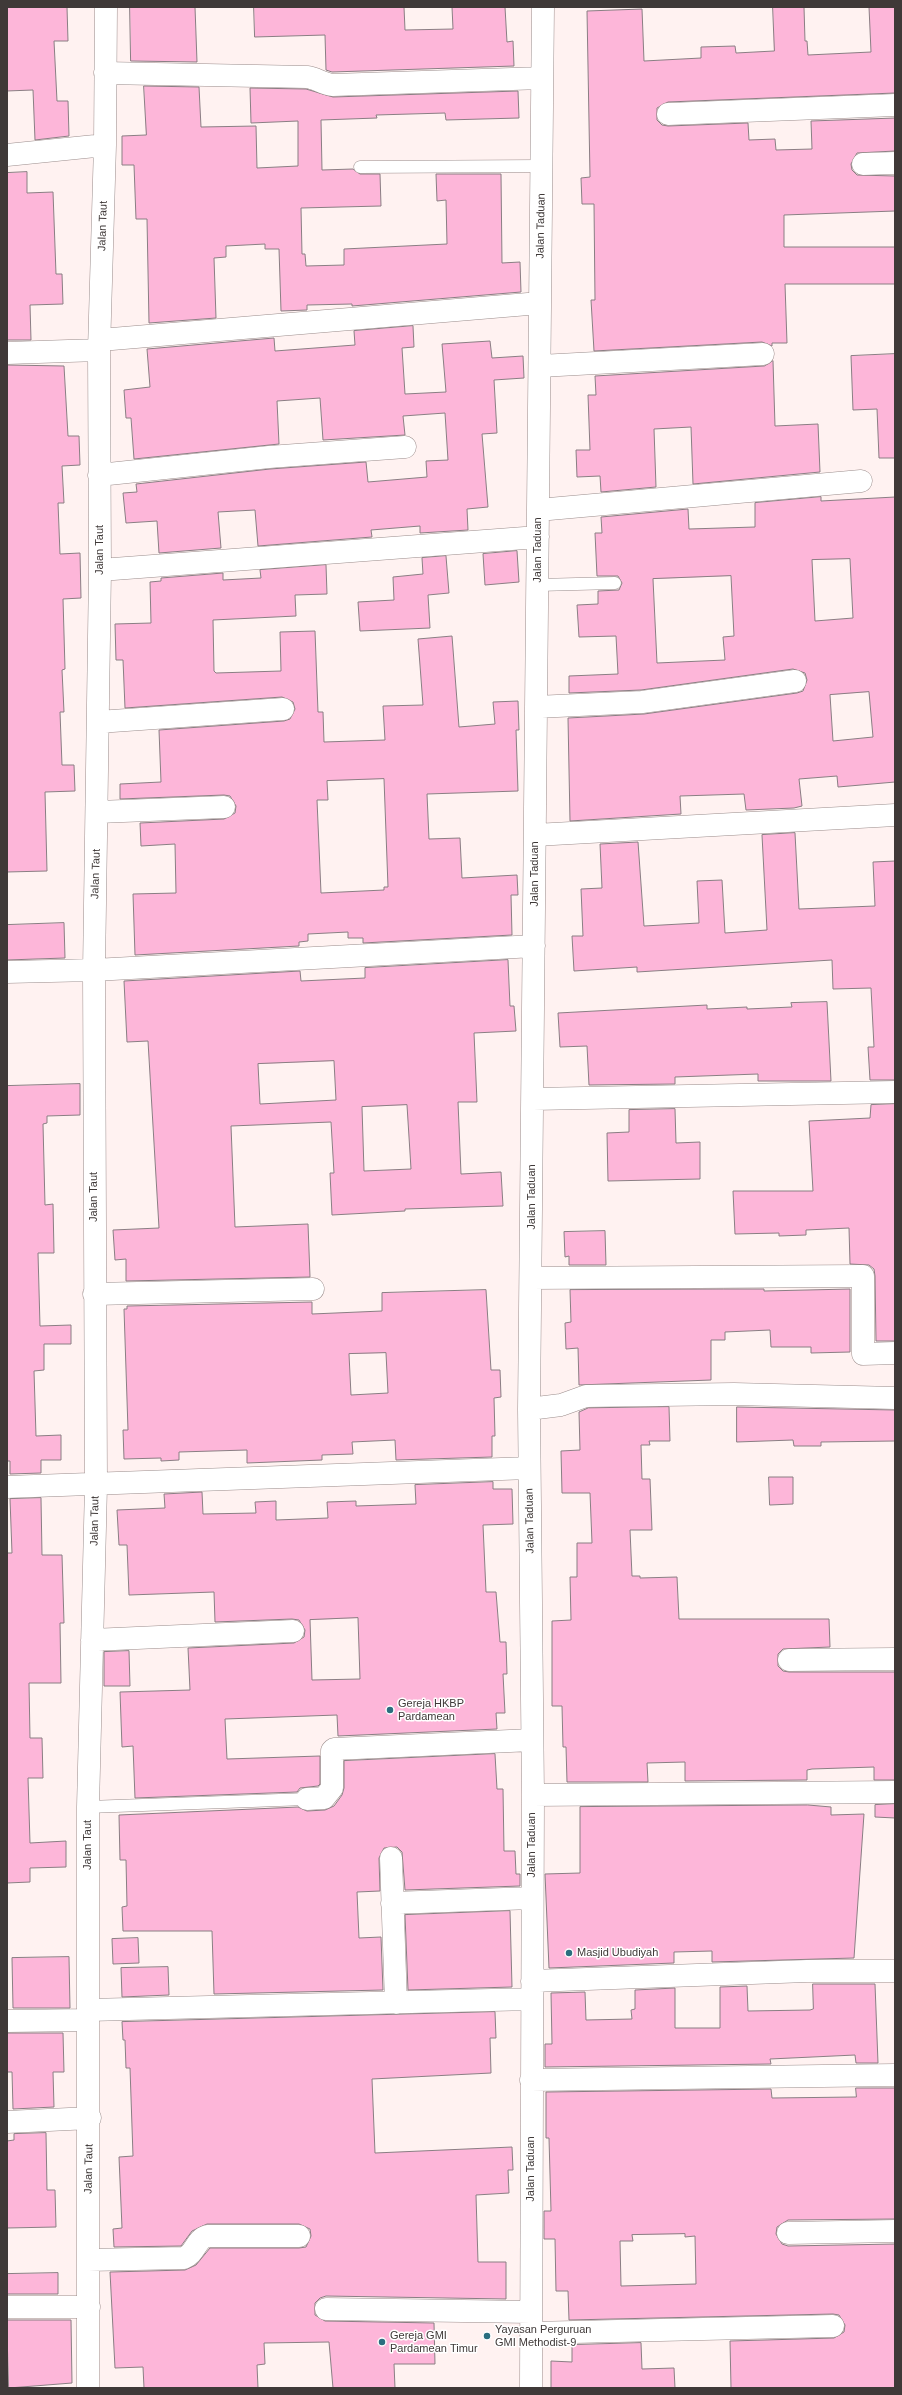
<!DOCTYPE html>
<html>
<head>
<meta charset="utf-8">
<style>
  body { margin:0 }
  #map { position:relative; width:902px; height:2395px; overflow:hidden; background:#fff2f1; font-family:Arial,sans-serif }
  canvas { display:block }
  .frame { position:absolute; inset:0; border:8px solid #3f3938; pointer-events:none }
</style>
</head>
<body>
<div id="map">
<canvas width="902" height="2395"></canvas>
<div class="frame"></div>
</div>
<script>
const g = document.querySelector('canvas').getContext('2d');
g.lineJoin = 'round';
function paint(path, color) {
  g.fillStyle = color;
  g.fill(path, 'evenodd');
}
function strokePath(path, color, width, dash) {
  g.strokeStyle = color;
  g.lineWidth = width;
  g.lineCap = dash ? 'butt' : 'round';
  g.setLineDash(dash || []);
  g.stroke(path);
}
function write(font, color, halo, rows, align = 'center') {
  g.font = font + ' Arial,sans-serif';
  g.lineWidth = 3;
  g.setLineDash([]);
  g.textBaseline = 'middle';
  g.strokeStyle = halo;
  g.fillStyle = color;
  for (const [text, x, y, turn = 0] of rows) {
    g.save();
    g.translate(x, y);
    g.rotate((+turn || 0) * Math.PI / 180);
    g.textAlign = isNaN(turn) ? turn : align;
    if (halo) g.strokeText(text, 0, 0);
    g.fillText(text, 0, 0);
    g.restore();
  }
}
const building = new Path2D(`
  M 7,7 L 67,7 L 68,41 L 54,41 L 57,101 L 68,101 L 69,136 L 35,140 L 33,90 L 7,91 Z
  M 130,7 L 195,7 L 197,62 L 131,61 Z
  M 254,7 L 404,7 L 405,30 L 453,29 L 452,7 L 505,7 L 507,42 L 513,41 L 514,66 L 332,72 L 326,70 L 325,35 L 255,37 Z
  M 773,7 L 804,7 L 805,41 L 807,41 L 808,55 L 871,52 L 869,7 L 895,7 L 895,93 L 668,102 L 657,108 L 657,120 L 662,125 L 668,126 L 748,123 L 749,140 L 775,139 L 776,150 L 812,149 L 811,121 L 895,118 L 895,151 L 857,153 L 851,164 L 852,170 L 857,175 L 895,176 L 895,211 L 784,215 L 784,247 L 895,247 L 895,284 L 785,284 L 787,343 L 772,343 L 772,346 L 762,342 L 594,351 L 591,300 L 595,300 L 594,204 L 582,204 L 581,178 L 590,177 L 587,11 L 642,9 L 644,61 L 701,58 L 701,47 L 735,46 L 736,53 L 774,51 Z
  M 144,86 L 199,87 L 201,127 L 256,126 L 257,168 L 298,166 L 298,121 L 251,123 L 250,88 L 306,89 L 333,97 L 518,91 L 519,118 L 446,120 L 445,113 L 376,115 L 377,118 L 321,120 L 322,170 L 353,169 L 360,174 L 380,174 L 381,206 L 301,208 L 302,254 L 305,254 L 306,266 L 344,265 L 344,249 L 447,244 L 446,200 L 437,201 L 436,174 L 501,174 L 502,263 L 520,262 L 521,292 L 352,306 L 352,304 L 307,305 L 307,310 L 281,311 L 279,249 L 265,249 L 265,244 L 226,246 L 226,257 L 214,258 L 216,318 L 149,323 L 147,219 L 136,219 L 134,165 L 122,165 L 122,136 L 146,135 Z
  M 27,172 L 27,193 L 53,192 L 56,274 L 62,274 L 63,304 L 30,305 L 31,340 L 7,340 L 7,173 Z
  M 413,326 L 414,347 L 402,348 L 405,394 L 446,392 L 442,344 L 490,341 L 492,358 L 523,356 L 524,378 L 494,380 L 497,433 L 482,434 L 488,507 L 467,509 L 468,530 L 420,533 L 420,526 L 371,530 L 372,537 L 258,546 L 255,510 L 218,512 L 221,548 L 159,553 L 157,521 L 126,523 L 123,493 L 137,492 L 136,484 L 270,469 L 366,462 L 368,482 L 427,477 L 426,461 L 448,460 L 445,413 L 403,416 L 405,435 L 323,440 L 320,398 L 277,401 L 279,444 L 134,459 L 131,418 L 126,418 L 124,390 L 150,387 L 147,349 L 274,338 L 275,351 L 355,345 L 354,331 Z
  M 895,354 L 895,458 L 879,458 L 877,409 L 853,410 L 851,356 Z
  M 773,361 L 775,426 L 818,424 L 820,472 L 693,484 L 691,427 L 654,429 L 656,487 L 601,492 L 600,476 L 577,477 L 576,450 L 590,450 L 588,395 L 596,395 L 595,376 L 764,366 Z
  M 7,365 L 64,366 L 68,436 L 79,436 L 80,465 L 62,466 L 64,503 L 58,503 L 60,554 L 80,553 L 81,598 L 63,599 L 65,669 L 62,670 L 64,712 L 60,712 L 62,765 L 74,765 L 75,791 L 45,792 L 47,871 L 7,872 Z
  M 821,497 L 821,501 L 895,497 L 895,782 L 838,787 L 837,776 L 799,779 L 802,806 L 794,808 L 746,810 L 744,794 L 680,796 L 681,814 L 570,821 L 568,718 L 644,714 L 797,693 L 803,691 L 807,680 L 805,673 L 793,669 L 641,690 L 569,693 L 569,676 L 618,674 L 616,636 L 579,637 L 577,605 L 598,604 L 598,591 L 619,590 L 622,583 L 618,576 L 597,576 L 595,533 L 602,533 L 601,517 L 688,509 L 689,529 L 755,527 L 755,503 ZM 850,559 L 853,618 L 815,621 L 812,560 ZM 731,576 L 734,636 L 723,637 L 725,660 L 657,663 L 653,579 ZM 869,692 L 873,737 L 833,741 L 830,695 Z
  M 517,551 L 519,582 L 485,585 L 483,554 Z
  M 446,556 L 449,593 L 428,595 L 430,628 L 360,631 L 358,602 L 394,600 L 393,577 L 423,574 L 422,558 Z
  M 326,565 L 327,594 L 295,595 L 296,616 L 213,620 L 214,671 L 216,673 L 281,671 L 280,632 L 315,631 L 318,712 L 323,712 L 324,742 L 385,740 L 383,706 L 423,705 L 418,639 L 452,636 L 459,727 L 495,724 L 493,702 L 518,701 L 519,730 L 516,730 L 518,791 L 427,794 L 429,839 L 460,838 L 462,878 L 517,875 L 518,895 L 511,895 L 512,935 L 363,943 L 363,938 L 348,938 L 348,932 L 308,934 L 308,941 L 299,942 L 299,946 L 135,955 L 133,894 L 176,893 L 175,844 L 141,846 L 140,823 L 224,819 L 235,813 L 236,806 L 230,796 L 224,795 L 120,799 L 120,784 L 161,782 L 159,730 L 284,721 L 290,719 L 295,709 L 293,702 L 282,697 L 125,708 L 123,660 L 116,660 L 115,624 L 151,623 L 150,582 L 161,581 L 161,578 L 223,573 L 223,580 L 261,578 L 260,570 ZM 384,779 L 388,887 L 384,887 L 384,890 L 321,893 L 317,800 L 328,800 L 327,781 Z
  M 795,833 L 799,909 L 875,906 L 873,862 L 895,861 L 895,1080 L 870,1080 L 868,1047 L 874,1047 L 871,988 L 833,989 L 832,960 L 637,972 L 637,967 L 574,971 L 572,936 L 583,936 L 581,889 L 602,888 L 600,844 L 638,842 L 644,926 L 699,923 L 697,881 L 722,880 L 725,933 L 767,930 L 762,835 Z
  M 64,923 L 65,958 L 7,960 L 7,925 Z
  M 508,960 L 510,1006 L 514,1006 L 516,1031 L 474,1033 L 477,1102 L 458,1102 L 461,1174 L 501,1172 L 503,1206 L 405,1209 L 405,1211 L 332,1215 L 330,1173 L 334,1173 L 331,1122 L 231,1126 L 235,1227 L 308,1224 L 310,1277 L 126,1281 L 126,1259 L 115,1260 L 113,1230 L 159,1228 L 148,1041 L 127,1042 L 124,981 L 300,971 L 301,981 L 365,978 L 365,968 ZM 334,1061 L 336,1100 L 260,1104 L 258,1064 ZM 407,1105 L 411,1169 L 364,1171 L 362,1107 Z
  M 827,1002 L 831,1081 L 758,1081 L 758,1074 L 675,1077 L 675,1084 L 589,1085 L 587,1046 L 560,1047 L 558,1013 L 707,1005 L 707,1009 L 747,1007 L 747,1009 L 792,1007 L 791,1003 Z
  M 80,1084 L 80,1115 L 47,1116 L 47,1123 L 43,1124 L 45,1205 L 53,1204 L 54,1253 L 38,1253 L 40,1326 L 71,1325 L 71,1344 L 44,1344 L 44,1370 L 34,1371 L 36,1436 L 61,1435 L 61,1460 L 41,1460 L 41,1473 L 10,1474 L 10,1461 L 7,1461 L 7,1086 Z
  M 895,1104 L 895,1341 L 876,1341 L 875,1276 L 874,1269 L 869,1265 L 850,1264 L 849,1228 L 806,1230 L 806,1235 L 779,1236 L 779,1233 L 735,1234 L 733,1191 L 813,1191 L 809,1121 L 870,1118 L 871,1105 Z
  M 675,1109 L 676,1143 L 700,1142 L 700,1179 L 608,1181 L 607,1133 L 629,1132 L 629,1110 Z
  M 605,1231 L 606,1265 L 569,1265 L 569,1256 L 565,1257 L 564,1232 Z
  M 724,1289 L 764,1289 L 764,1291 L 850,1289 L 850,1352 L 811,1353 L 811,1347 L 771,1347 L 770,1330 L 725,1332 L 725,1340 L 711,1340 L 711,1380 L 579,1385 L 578,1348 L 566,1349 L 565,1323 L 571,1322 L 570,1290 Z
  M 486,1290 L 491,1370 L 500,1370 L 501,1397 L 494,1398 L 495,1436 L 492,1436 L 492,1457 L 396,1460 L 395,1440 L 352,1442 L 353,1454 L 322,1455 L 322,1460 L 247,1463 L 247,1450 L 179,1452 L 179,1460 L 161,1461 L 161,1458 L 124,1459 L 123,1430 L 128,1430 L 124,1309 L 127,1309 L 127,1306 L 312,1302 L 312,1314 L 382,1311 L 382,1293 ZM 386,1353 L 388,1393 L 351,1395 L 349,1354 Z
  M 669,1407 L 670,1441 L 649,1441 L 650,1445 L 641,1445 L 642,1479 L 650,1479 L 652,1530 L 630,1530 L 632,1576 L 640,1576 L 640,1578 L 677,1577 L 679,1619 L 829,1619 L 830,1647 L 783,1649 L 778,1654 L 778,1666 L 783,1671 L 789,1672 L 895,1672 L 895,1780 L 874,1780 L 874,1767 L 812,1769 L 807,1770 L 807,1780 L 685,1781 L 685,1762 L 647,1763 L 648,1782 L 567,1782 L 566,1747 L 563,1747 L 562,1706 L 552,1706 L 552,1621 L 571,1620 L 570,1577 L 577,1577 L 577,1543 L 592,1543 L 590,1493 L 562,1493 L 561,1451 L 580,1450 L 579,1412 L 588,1408 Z
  M 737,1407 L 895,1410 L 895,1441 L 821,1442 L 821,1446 L 794,1446 L 793,1440 L 737,1442 Z
  M 769,1477 L 793,1477 L 793,1504 L 770,1505 Z
  M 493,1482 L 493,1489 L 512,1489 L 513,1524 L 483,1525 L 486,1592 L 496,1592 L 500,1642 L 506,1642 L 507,1674 L 503,1674 L 505,1713 L 496,1713 L 497,1729 L 338,1736 L 337,1715 L 225,1719 L 227,1759 L 320,1756 L 320,1784 L 318,1786 L 300,1788 L 297,1792 L 135,1798 L 133,1746 L 122,1747 L 120,1692 L 190,1690 L 188,1648 L 294,1643 L 304,1637 L 305,1630 L 299,1620 L 292,1619 L 215,1622 L 214,1592 L 129,1595 L 127,1545 L 119,1545 L 117,1510 L 165,1508 L 164,1494 L 202,1492 L 203,1514 L 256,1513 L 255,1502 L 276,1501 L 276,1520 L 328,1518 L 327,1502 L 356,1501 L 356,1506 L 416,1504 L 415,1485 ZM 358,1618 L 360,1679 L 312,1680 L 310,1620 Z
  M 41,1498 L 42,1555 L 62,1555 L 64,1623 L 60,1623 L 61,1683 L 29,1683 L 30,1738 L 42,1738 L 43,1778 L 28,1778 L 30,1843 L 66,1841 L 66,1867 L 30,1868 L 30,1882 L 7,1883 L 7,1553 L 12,1553 L 10,1499 Z
  M 129,1651 L 130,1686 L 104,1686 L 104,1652 Z
  M 495,1754 L 497,1789 L 503,1789 L 504,1851 L 515,1851 L 516,1874 L 520,1874 L 520,1886 L 405,1890 L 402,1852 L 397,1847 L 384,1848 L 379,1858 L 380,1891 L 357,1892 L 359,1938 L 381,1937 L 383,1990 L 214,1994 L 212,1931 L 123,1931 L 122,1907 L 127,1906 L 126,1860 L 120,1860 L 119,1815 L 298,1807 L 307,1811 L 325,1810 L 334,1806 L 342,1795 L 344,1788 L 344,1761 Z
  M 895,1804 L 895,1818 L 875,1817 L 875,1805 Z
  M 808,1805 L 831,1807 L 831,1815 L 864,1814 L 854,1958 L 712,1962 L 712,1951 L 674,1952 L 674,1963 L 549,1968 L 545,1874 L 580,1873 L 580,1807 Z
  M 510,1911 L 512,1987 L 408,1990 L 405,1915 Z
  M 138,1938 L 139,1963 L 113,1964 L 112,1939 Z
  M 69,1957 L 70,2008 L 13,2008 L 12,1958 Z
  M 168,1967 L 169,1995 L 122,1997 L 121,1968 Z
  M 813,1984 L 875,1984 L 878,2063 L 856,2063 L 855,2055 L 770,2059 L 771,2064 L 545,2067 L 545,2044 L 552,2044 L 551,1993 L 585,1992 L 586,2020 L 632,2019 L 631,2010 L 635,2009 L 635,1990 L 675,1988 L 675,2028 L 720,2028 L 720,1987 L 747,1986 L 748,2011 L 810,2010 L 813,2009 Z
  M 495,2012 L 496,2038 L 490,2038 L 491,2073 L 372,2079 L 375,2153 L 512,2147 L 513,2170 L 508,2170 L 509,2193 L 476,2195 L 478,2262 L 506,2262 L 506,2299 L 326,2296 L 320,2298 L 315,2303 L 315,2315 L 325,2321 L 434,2323 L 435,2364 L 394,2364 L 395,2388 L 333,2388 L 329,2342 L 264,2343 L 265,2364 L 257,2365 L 258,2388 L 144,2388 L 143,2367 L 115,2368 L 110,2272 L 185,2270 L 196,2265 L 210,2248 L 299,2248 L 306,2247 L 311,2236 L 310,2229 L 299,2224 L 207,2224 L 192,2231 L 181,2246 L 114,2247 L 113,2229 L 122,2228 L 119,2157 L 133,2156 L 130,2068 L 126,2068 L 125,2040 L 123,2040 L 122,2022 Z
  M 7,2033 L 63,2033 L 64,2072 L 53,2072 L 54,2107 L 13,2109 L 12,2072 L 7,2072 Z
  M 856,2088 L 895,2088 L 895,2219 L 788,2220 L 777,2227 L 776,2234 L 782,2244 L 788,2246 L 895,2244 L 895,2388 L 731,2388 L 730,2341 L 834,2338 L 844,2332 L 845,2325 L 839,2315 L 833,2314 L 569,2320 L 568,2291 L 556,2291 L 555,2239 L 544,2239 L 544,2211 L 551,2211 L 549,2138 L 546,2138 L 546,2092 L 771,2089 L 772,2098 L 856,2097 ZM 685,2234 L 685,2237 L 695,2236 L 696,2284 L 621,2286 L 620,2241 L 633,2241 L 632,2235 Z
  M 46,2133 L 47,2190 L 55,2190 L 56,2227 L 7,2228 L 7,2141 L 14,2140 L 14,2134 Z
  M 58,2273 L 58,2294 L 7,2294 L 7,2274 Z
  M 7,2320 L 71,2320 L 72,2383 L 9,2388 Z
  M 641,2343 L 642,2369 L 674,2368 L 675,2388 L 551,2388 L 551,2361 L 572,2362 L 572,2345 Z`);
const service = new Path2D(`
  M 360,167 L 542,166
  M 538,585 L 615,583
  M 88,1807 L 307,1799`);
const minor = new Path2D(`
  M 105,73 L 307,77 C 316,78 323,84 333,85 L 542,78
  M 668,114 L 895,105
  M 7,155 L 105,145
  M 863,164 L 895,163
  M 100,340 L 540,303
  M 7,353 L 99,350
  M 540,366 L 763,354
  M 99,475 L 269,457 L 405,447
  M 538,510 L 861,481
  M 100,570 L 538,537
  M 536,707 L 642,702 L 795,681
  M 98,722 L 283,709
  M 98,812 L 224,807
  M 535,835 L 895,815
  M 7,972 L 94,970 L 534,946
  M 533,1099 L 895,1092
  M 531,1278 L 863,1276 L 863,1354 L 895,1353
  M 94,1294 L 313,1289
  M 529,1409 L 561,1405 L 586,1396 L 734,1394 L 895,1398
  M 7,1487 L 529,1468
  M 92,1640 L 293,1631
  M 789,1660 L 895,1659
  M 533,1795 L 895,1792
  M 307,1799 L 324,1798 L 332,1788 L 332,1751 L 334,1749 L 532,1740
  M 391,1858 L 396,2003
  M 392,1903 L 532,1898
  M 532,1981 L 807,1971 L 895,1971
  M 88,2010 L 532,1999
  M 7,2021 L 88,2020
  M 531,2080 L 895,2075
  M 7,2122 L 90,2118
  M 788,2233 L 895,2231
  M 88,2260 L 184,2258 C 195,2254 196,2239 207,2236 L 299,2236
  M 7,2307 L 89,2307
  M 326,2309 L 531,2312
  M 531,2333 L 833,2326
  M 88,2388 L 88,1807 L 96,1486 L 94,970 L 100,570 L 99,350 L 105,145 L 106,7
  M 531,2388 L 533,1795 L 529,1409 L 543,7`);
const markers = [
  [390,1710,4,"#2a6e7f"],
  [569,1953,4,"#2a6e7f"],
  [487,2336,4,"#2a6e7f"],
  [382,2342,4,"#2a6e7f"]
];
const streetNames = [
  ["Jalan Taut",103,226,-88],
  ["Jalan Taduan",541,226,-89],
  ["Jalan Taut",100,550,-90],
  ["Jalan Taduan",538,550,-90],
  ["Jalan Taut",96,874,-88],
  ["Jalan Taduan",535,874,-90],
  ["Jalan Taut",94,1197,-90],
  ["Jalan Taduan",532,1197,-90],
  ["Jalan Taut",95,1521,-89],
  ["Jalan Taduan",530,1521,-91],
  ["Jalan Taut",88,1845,-90],
  ["Jalan Taduan",532,1845,-90],
  ["Jalan Taut",89,2169,-89],
  ["Jalan Taduan",531,2169,-90]
];
const poiNames = [
  ["Gereja HKBP",398,1704],
  ["Pardamean",398,1717],
  ["Masjid Ubudiyah",577,1953],
  ["Yayasan Perguruan",495,2330],
  ["GMI Methodist-9",495,2343],
  ["Gereja GMI",390,2336],
  ["Pardamean Timur",390,2349]
];
paint(building, '#fdb6d9');
strokePath(building, '#8a7e83', 1);
strokePath(service, '#9b8d8c', 13);
strokePath(minor, '#9b8d8c', 23);
strokePath(service, '#fff', 12);
strokePath(minor, '#fff', 22);
for (const [x, y, r, color] of markers) {
  const dot = new Path2D();
  dot.arc(x, y, r, 0, 2 * Math.PI);
  g.fillStyle = color;
  g.fill(dot);
  strokePath(dot, '#fff', 1.5);
}
write('11px', '#3f3938', '#fff', streetNames);
write('11px', '#3f3938', '#fff', poiNames, 'left');
</script>
</body>
</html>
